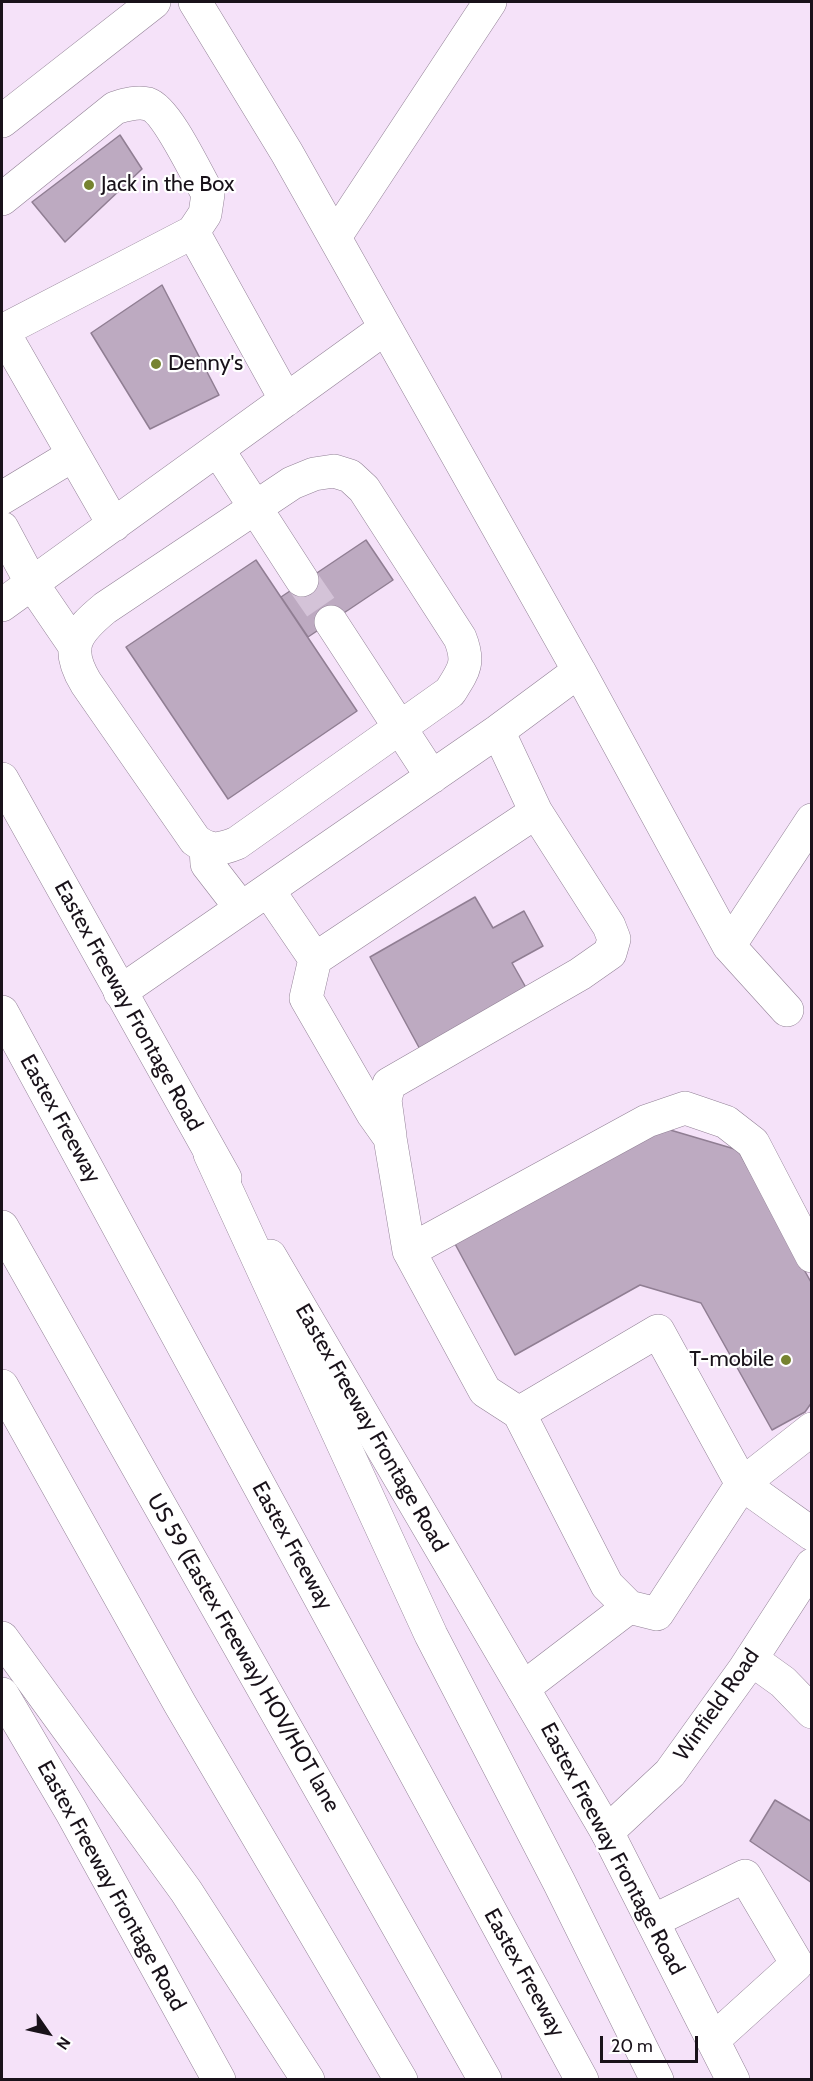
<!DOCTYPE html>
<html>
<head>
<meta charset="utf-8">
<style>
  body { margin:0 }
  #map { position:relative; width:813px; height:2081px; overflow:hidden; background:#f5e2f9; font-family:Cabin,sans-serif }
  canvas { display:block }
  .frame { position:absolute; inset:0; border:3px solid #19121a; pointer-events:none }
  .north { position:absolute; left:18px; top:2003px; width:60px; height:60px; -webkit-text-stroke:4px #fff; paint-order:stroke; rotate:124deg; font-size:16px; font-weight:700; line-height:24px; text-align:center; color:#19121a }
  .north::after { content:''; display:block; margin:auto; width:21px; height:27px; background:#19121a; clip-path:polygon(50% 0,100% 100%,50% 72%,0 100%) }
  .scale { position:absolute; left:600px; top:2036px; width:98px; height:27px; box-sizing:border-box; border:3px solid #19121a; border-top:0; padding-left:8px; font-size:18px; line-height:21px; white-space:nowrap; color:#19121a; -webkit-text-stroke:4px #fff; paint-order:stroke }
</style>
</head>
<body>
<div id="map">
<canvas width="813" height="2081"></canvas>
<div class="frame"></div>
<div class="north">N</div>
<div class="scale">20 m</div>
</div>
<script>
const g = document.querySelector('canvas').getContext('2d');
g.lineJoin = 'round';
function paint(path, color) {
  g.fillStyle = color;
  g.fill(path, 'evenodd');
}
function strokePath(path, color, width, dash) {
  g.strokeStyle = color;
  g.lineWidth = width;
  g.lineCap = dash ? 'butt' : 'round';
  g.setLineDash(dash || []);
  g.stroke(path);
}
function write(font, color, halo, rows, align = 'center') {
  g.font = font + ' Cabin,sans-serif';
  g.lineWidth = 4.5;
  g.setLineDash([]);
  g.textBaseline = 'middle';
  g.strokeStyle = halo;
  g.fillStyle = color;
  for (const [text, x, y, turn = 0] of rows) {
    g.save();
    g.translate(x, y);
    g.rotate((+turn || 0) * Math.PI / 180);
    g.textAlign = isNaN(turn) ? turn : align;
    if (halo) g.strokeText(text, 0, 0);
    g.fillText(text, 0, 0);
    g.restore();
  }
}
const building = new Path2D(`
  M 120,135 L 142,169 L 65,242 L 32,202 Z
  M 162,285 L 219,395 L 150,429 L 91,333 Z
  M 366,540 L 393,580 L 308,637 L 281,597 Z
  M 256,560 L 357,711 L 228,799 L 126,647 Z
  M 475,897 L 493,928 L 524,911 L 543,946 L 512,963 L 529,993 L 422,1053 L 370,957 Z
  M 660,1127 L 738,1150 L 812,1284 L 812,1402 L 805,1412 L 772,1430 L 701,1303 L 640,1285 L 515,1355 L 454,1242 Z
  M 775,1800 L 812,1822 L 812,1883 L 750,1841 Z`);
const minorTunnel = new Path2D(`
  M 302,580 L 331,622`);
const minor = new Path2D(`
  M 195,2 L 287,153 L 579,671
  M 2,121 L 154,2
  M 2,199 L 115,108 C 125,105 137,101 148,104 C 167,110 197,175 208,194 L 205,214 L 193,232 L 2,331
  M 193,232 L 286,400
  M 335,237 L 490,2
  M 2,330 L 114,525
  M 218,450 L 302,580
  M 334,471 L 350,476 L 364,489 L 460,638 C 470,663 464,670 450,692 L 237,843 C 220,850 210,852 195,840 L 86,683 C 64,647 76,632 105,608 L 292,483 L 314,474 Z
  M 2,498 L 73,455
  M 2,528 L 31,582 L 74,645
  M 2,605 L 384,329
  M 331,622 L 432,777
  M 206,849 L 207,864 L 241,908
  M 268,890 L 315,959 L 536,812 L 498,731
  M 729,946 L 787,1010
  M 315,959 L 306,998 L 373,1114 L 390,1138 L 409,1251 L 485,1391 L 519,1413 L 658,1331 L 742,1484 L 657,1614 L 629,1607 L 607,1585 L 519,1413
  M 120,992 L 498,731 L 579,671 L 729,946 L 812,820
  M 390,1136 L 385,1100 L 389,1084 L 580,974 L 610,953 L 614,939 L 609,926 L 536,812
  M 409,1251 L 647,1121 L 685,1108 L 726,1122 L 753,1143 L 812,1256
  M 812,1429 L 742,1484 L 812,1534
  M 751,1659 L 783,1682 L 812,1712
  M 523,1688 L 629,1607
  M 607,1832 L 670,1773 L 744,1670 L 812,1565
  M 653,1921 L 745,1876 L 797,1964 L 713,2040`);
const major = new Path2D(`
  M 2,779 L 225,1178
  M 270,1256 L 607,1832 L 733,2080
  M 2,1694 L 71,1811 L 219,2080`);
const highway = new Path2D(`
  M 2,1012 L 582,2080
  M 210,1154 L 431,1635 L 559,1882 L 657,2080
  M 2,1227 L 485,2080
  M 2,1386 L 180,1704 L 401,2080
  M 2,1638 L 186,1891 L 308,2080`);
const markers = [
  [89,185,6,"#768330"],
  [156,364,6,"#768330"],
  [786,1360,6,"#768330"]
];
const poiNames = [
  ["Jack in the Box",101,185],
  ["Denny's",168,364],
  ["T-mobile",774,1360,"right"]
];
const streetNames = [
  ["Eastex Freeway Frontage Road",128,1006,61],
  ["Eastex Freeway",60,1119,61],
  ["Eastex Freeway Frontage Road",371,1428,60],
  ["Eastex Freeway",292,1546,61],
  ["US 59 (Eastex Freeway) HOV/HOT lane",243,1653,60],
  ["Winfield Road",717,1705,-55],
  ["Eastex Freeway Frontage Road",612,1849,62],
  ["Eastex Freeway Frontage Road",111,1886,61],
  ["Eastex Freeway",524,1973,61]
];
paint(building, '#bdaac1');
strokePath(building, '#907e93', 1.5);
strokePath(minorTunnel, '#d4c3d8', 33, [33, 16]);
strokePath(minor, '#928196', 34);
strokePath(major, '#928196', 34);
strokePath(highway, '#928196', 34);
strokePath(minor, '#fff', 33);
strokePath(major, '#fff', 33);
strokePath(highway, '#fff', 33);
for (const [x, y, r, color] of markers) {
  const dot = new Path2D();
  dot.arc(x, y, r, 0, 2 * Math.PI);
  g.fillStyle = color;
  g.fill(dot);
  strokePath(dot, '#fff', 2);
}
write('22px', '#19121a', '#fff', poiNames, 'left');
write('22px', '#19121a', '#fff', streetNames);
</script>
</body>
</html>
